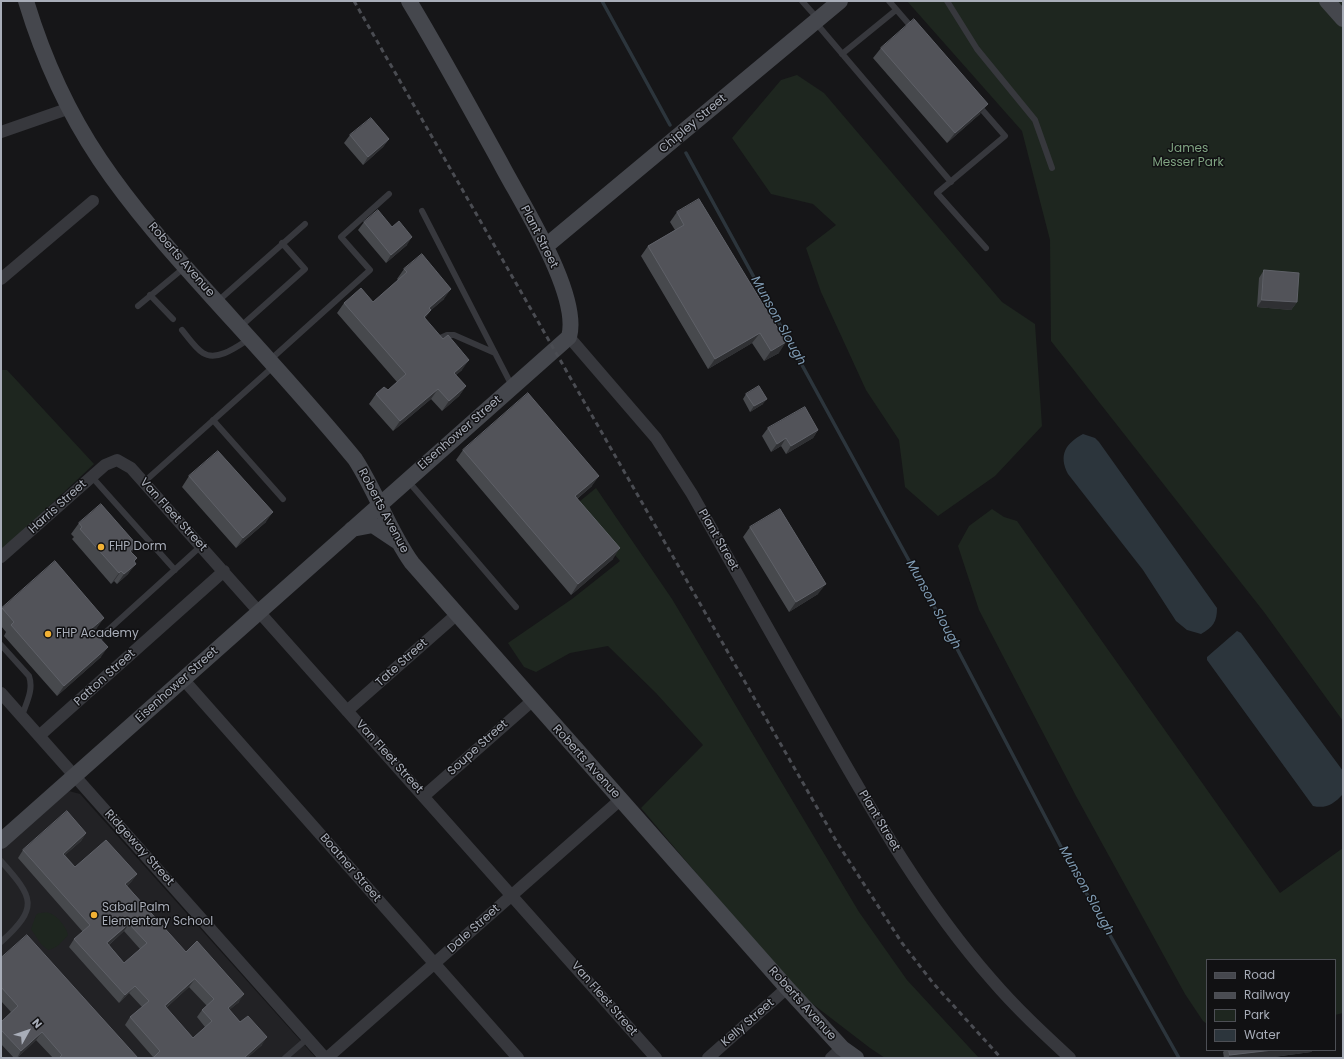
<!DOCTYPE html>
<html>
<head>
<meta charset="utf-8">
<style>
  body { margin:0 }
  #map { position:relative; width:1344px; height:1059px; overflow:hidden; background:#161618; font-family:Poppins,sans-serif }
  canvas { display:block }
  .frame { position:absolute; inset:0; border:2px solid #a8adb8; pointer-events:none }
  .legend { position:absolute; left:1206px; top:959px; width:130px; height:92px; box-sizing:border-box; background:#111113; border:1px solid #4d4f55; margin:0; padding:5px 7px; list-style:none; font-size:12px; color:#a8adb8 }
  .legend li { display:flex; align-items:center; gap:8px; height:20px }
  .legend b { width:20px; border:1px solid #4d4f55 }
  .north { position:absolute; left:8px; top:1011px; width:40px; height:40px; -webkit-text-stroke:3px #111113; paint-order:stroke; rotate:50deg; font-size:11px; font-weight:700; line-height:16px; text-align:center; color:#a8adb8 }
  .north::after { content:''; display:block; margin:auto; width:14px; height:18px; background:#a8adb8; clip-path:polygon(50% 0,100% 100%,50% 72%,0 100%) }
</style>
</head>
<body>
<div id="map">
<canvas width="1344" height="1059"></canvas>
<div class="frame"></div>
<ul class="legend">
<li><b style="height:5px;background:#45474d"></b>Road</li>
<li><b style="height:5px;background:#4a4c52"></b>Railway</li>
<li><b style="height:11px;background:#1e261f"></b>Park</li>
<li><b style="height:11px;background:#2c353c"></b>Water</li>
</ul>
<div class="north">N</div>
</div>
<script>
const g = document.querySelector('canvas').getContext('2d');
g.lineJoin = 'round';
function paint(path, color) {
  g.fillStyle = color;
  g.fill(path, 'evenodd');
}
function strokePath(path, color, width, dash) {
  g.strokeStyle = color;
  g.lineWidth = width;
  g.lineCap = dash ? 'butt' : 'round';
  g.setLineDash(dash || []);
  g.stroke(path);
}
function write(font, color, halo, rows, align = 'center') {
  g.font = font + ' Poppins,sans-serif';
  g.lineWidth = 3;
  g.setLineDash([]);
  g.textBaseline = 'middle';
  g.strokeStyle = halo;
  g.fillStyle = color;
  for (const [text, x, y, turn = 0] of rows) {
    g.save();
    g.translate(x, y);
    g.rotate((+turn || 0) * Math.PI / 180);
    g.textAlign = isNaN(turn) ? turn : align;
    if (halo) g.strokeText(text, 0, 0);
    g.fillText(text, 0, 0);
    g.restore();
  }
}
const built = new Path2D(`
  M 69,791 L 80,794 L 316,1058 L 1,1058 L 1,850 Z`);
const green = new Path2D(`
  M 907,1 L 1343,1 L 1343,721 L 1264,612 L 1051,341 L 1050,240 L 1022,131 Z
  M 797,75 L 824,93 L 1002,302 L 1035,324 L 1042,426 L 995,476 L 938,516 L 905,487 L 899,440 L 866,390 L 821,292 L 806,248 L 836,225 L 813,204 L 771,194 L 732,138 L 781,80 Z
  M 1,370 L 7,370 L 94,464 L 1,551 Z
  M 596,488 L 672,599 L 859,912 L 907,980 L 979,1058 L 885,1058 L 870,1048 L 797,992 L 641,808 L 703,745 L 656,693 L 608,646 L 570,653 L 536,672 L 524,667 L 508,643 L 572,599 L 620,561 L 574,506 Z
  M 992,509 L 1004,517 L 1017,521 L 1280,893 L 1343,848 L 1343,1013 L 1335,1015 L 1335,960 L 1207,960 L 1207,1024 L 1203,1021 L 1185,994 L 1076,796 L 979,610 L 958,546 L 969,526 Z
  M 39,913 C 42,913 47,912 49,913 C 57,915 67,928 68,935 C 63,941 56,949 48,950 L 41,944 L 31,929 L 36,915 Z`);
const water = new Path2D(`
  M 1083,434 L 1095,438 L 1099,442 L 1217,608 C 1217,622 1213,627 1201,634 L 1187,630 L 1176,621 L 1143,570 L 1068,474 C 1058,455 1066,443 1083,434 Z
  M 1237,631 L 1241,633 L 1343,771 L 1343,794 C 1334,804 1326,809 1313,806 L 1207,660 L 1207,657 Z`);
const stream = new Path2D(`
  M 602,1 L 670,125
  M 686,153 L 953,641 L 1070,864 L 1179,1058`);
const lane = new Path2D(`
  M 802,1 L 818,19
  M 889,1 L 914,30
  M 947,1 L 977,49 L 1035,120 L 1052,168
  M 816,23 L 951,182
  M 842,54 L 896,10
  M 978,105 L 1005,136 L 937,193 L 986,248
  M 422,211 L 512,386
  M 150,295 L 173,319
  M 218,301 L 305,224
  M 138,306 L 185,267
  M 240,327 L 305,269 L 282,243
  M 182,330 C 188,337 195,348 203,353 C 217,362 238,346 249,339
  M 438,339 L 447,335 L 454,335 L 495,353
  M 270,360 L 370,270 L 341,237 L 389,194
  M 213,420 L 283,499
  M 92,477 L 175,570
  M 408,481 L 516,607
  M 144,482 L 274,366
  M 95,642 L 201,546
  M 1,645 L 29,676 C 34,690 26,703 22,716
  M 1,861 C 33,897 40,907 1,942
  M 285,1058 L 308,1038`);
const street = new Path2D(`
  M 1,132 L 70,108
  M 1,279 L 93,201
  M 569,337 L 656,438 L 692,494 C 736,571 780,649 824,727 C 874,815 925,904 992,980 C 1016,1008 1043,1033 1070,1058
  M 1,557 L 105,465 L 117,460 L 131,468 L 656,1058
  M 183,679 L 518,1058
  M 1,693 L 325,1058
  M 347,711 L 456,615
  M 39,736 L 224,571
  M 424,796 L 532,701
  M 327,1058 L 620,800
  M 708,1058 L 787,988
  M 831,1058 L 842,1048`);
const secondary = new Path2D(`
  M 26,1 C 43,57 67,111 100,160 C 133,209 173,254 213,298 C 261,351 310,404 355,459 C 377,493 389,531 412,563 L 787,988 L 842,1048 L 856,1058
  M 1327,1 L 1343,19
  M 546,246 L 840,1
  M 352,529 L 373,525 L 397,541
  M 1,841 L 569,337 C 581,294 520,201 500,162 C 470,108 441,54 409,1`);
const rail = new Path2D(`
  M 354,1 L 838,844 L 902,943 L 933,983 L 1001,1058`);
const wall = new Path2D(`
  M 881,48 L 980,114 L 947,143 L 873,58 Z
  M 350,135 L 389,139 L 383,147 L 363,165 L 344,143 Z
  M 677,212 L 779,353 L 764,361 L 752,343 L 708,369 L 641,256 L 648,246 L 675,230 L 670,222 Z
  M 364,222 L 407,245 L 386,263 L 358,230 Z
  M 404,269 L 444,299 L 431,310 L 425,318 L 462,370 L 456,375 L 466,386 L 459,396 L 442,411 L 431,399 L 393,431 L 369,404 L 376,394 L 388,390 L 397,382 L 337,313 L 344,303 L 373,302 L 398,280 L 397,279 Z
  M 1264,270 L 1297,302 L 1291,310 L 1257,307 L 1259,278 Z
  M 746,394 L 763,404 L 750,412 L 743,399 Z
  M 768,428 L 818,430 L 813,438 L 786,454 L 781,446 L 771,452 L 762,436 Z
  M 463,450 L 592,486 L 577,499 L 613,559 L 571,595 L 456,460 Z
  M 189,476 L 266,522 L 236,548 L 182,487 Z
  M 79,523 L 132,553 L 137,558 L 134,562 L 128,574 L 117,584 L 114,581 L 111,584 L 72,539 L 74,537 L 71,534 Z
  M 750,527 L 818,594 L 789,612 L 743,537 Z
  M 2,608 L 97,628 L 93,631 L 101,657 L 57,696 L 4,636 L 6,632 L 1,626 L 1,609 Z
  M 86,833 L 81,841 L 65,855 L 75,867 L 137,874 L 131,882 L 127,886 L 186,952 L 239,1002 L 229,1010 L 262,1045 L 247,1058 L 153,1058 L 153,1057 L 125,1025 L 130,1017 L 142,1007 L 129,993 L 119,1003 L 69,947 L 74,939 L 83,932 L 18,858 L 23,850 ZM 124,931 L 140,949 L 124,963 L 109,945 ZM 189,987 L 207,1006 L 202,1010 L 197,1017 L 205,1027 L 193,1038 L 166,1008 Z
  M 1,958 L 138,1058 L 53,1058 L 36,1040 L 17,1058 L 14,1058 L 1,1044 L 1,1022 L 11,1012 L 1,1001 Z
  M 1225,1050 L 1313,1050 L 1311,1052 L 1266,1058 L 1224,1058 L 1223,1052 Z`);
const shadedWall = new Path2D(`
  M 988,104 L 980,114 L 947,143 L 955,133 Z
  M 389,139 L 383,147 L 363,165 L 368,157 Z
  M 412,237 L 407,245 L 386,263 L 391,255 Z
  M 451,289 L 444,299 L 422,318 L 429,308 Z
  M 1262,300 L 1297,302 L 1291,310 L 1257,307 Z
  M 431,310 L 424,320 L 424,317 Z
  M 760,333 L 752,343 L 708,369 L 715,359 Z
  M 786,342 L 779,353 L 764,361 L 771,351 Z
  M 469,360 L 462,370 L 447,383 L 454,373 Z
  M 466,386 L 459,396 L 442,411 L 449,401 Z
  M 438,389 L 431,399 L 393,431 L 400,421 Z
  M 767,399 L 763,404 L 750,412 L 754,406 Z
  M 818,430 L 813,438 L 786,454 L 791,446 Z
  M 786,438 L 781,446 L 771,452 L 777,444 Z
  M 599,476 L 592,486 L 568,506 L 575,496 Z
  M 273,512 L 266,522 L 236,548 L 243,538 Z
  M 137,545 L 130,555 L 130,551 Z
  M 620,548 L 613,559 L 571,595 L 578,584 Z
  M 136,564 L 128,574 L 117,584 L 124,574 Z
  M 121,571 L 114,581 L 111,584 L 119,573 Z
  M 826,584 L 818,594 L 789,612 L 796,602 Z
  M 104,618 L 97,628 L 84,639 L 91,629 Z
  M 108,647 L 101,657 L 57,696 L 64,686 Z
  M 86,833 L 81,841 L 58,861 L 63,854 Z
  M 137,874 L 131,882 L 120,892 L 125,884 Z
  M 129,924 L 124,931 L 102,951 L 107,943 Z
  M 195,979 L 189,987 L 159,1014 L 165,1006 Z
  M 135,986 L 129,993 L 119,1003 L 125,995 Z
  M 244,994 L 239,1002 L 222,1016 L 228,1008 Z
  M 42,1032 L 36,1040 L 17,1058 L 21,1051 Z
  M 267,1037 L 262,1045 L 247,1058 L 244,1058 Z
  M 1273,1050 L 1313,1050 L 1311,1052 L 1266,1058 L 1228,1058 L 1230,1055 Z`);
const building = new Path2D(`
  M 914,19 L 988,104 L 955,133 L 881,48 Z
  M 371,118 L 389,139 L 368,157 L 350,135 Z
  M 699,199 L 786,342 L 771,351 L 760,333 L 715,359 L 648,246 L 684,225 L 677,212 Z
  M 378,210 L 392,227 L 399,221 L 412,237 L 391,255 L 364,222 Z
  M 422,254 L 451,289 L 429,308 L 431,310 L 424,317 L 443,339 L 448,335 L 469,360 L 454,373 L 466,386 L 449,401 L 438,389 L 400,421 L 376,394 L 384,387 L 388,390 L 406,374 L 344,303 L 361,288 L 373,302 L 407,272 L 404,269 Z
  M 1264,270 L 1299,273 L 1297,302 L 1262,300 Z
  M 759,386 L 767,399 L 754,406 L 746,394 Z
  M 528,393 L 599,476 L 575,496 L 620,548 L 578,584 L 463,450 Z
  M 805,407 L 818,430 L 791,446 L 786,438 L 777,444 L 768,428 Z
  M 218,451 L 273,512 L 243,538 L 189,476 Z
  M 101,504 L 137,545 L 130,551 L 137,558 L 134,561 L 136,564 L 124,574 L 121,571 L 119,573 L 80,529 L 82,527 L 79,523 Z
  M 780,509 L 826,584 L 796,602 L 750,527 Z
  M 55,561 L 104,618 L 91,629 L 108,647 L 64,686 L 11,625 L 14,622 L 2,608 Z
  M 67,811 L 86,833 L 63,854 L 75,867 L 106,840 L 137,874 L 125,884 L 186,952 L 197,941 L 244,994 L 228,1008 L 240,1022 L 248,1016 L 267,1037 L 244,1058 L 153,1058 L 160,1051 L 130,1017 L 149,1001 L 135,986 L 125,995 L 74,939 L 90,925 L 23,850 ZM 129,924 L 147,943 L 124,963 L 107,943 ZM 195,979 L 214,999 L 202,1010 L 212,1021 L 193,1038 L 165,1006 Z
  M 27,935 L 138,1058 L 59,1058 L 62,1055 L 42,1032 L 21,1051 L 1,1030 L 1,1022 L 18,1006 L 1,987 L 1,958 Z
  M 1229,1050 L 1273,1050 L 1230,1055 Z`);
const markers = [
  [101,547,4,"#f2b134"],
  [48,634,4,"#f2b134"],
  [94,915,4,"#f2b134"]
];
const streetNames = [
  ["Chipley Street",693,124,-40],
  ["Plant Street",539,237,63],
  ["Roberts Avenue",181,260,49],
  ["Eisenhower Street",460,433,-41],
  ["Harris Street",58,507,-42],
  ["Roberts Avenue",383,511,62],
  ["Van Fleet Street",173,515,48],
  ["Plant Street",718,540,60],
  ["Tate Street",402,663,-42],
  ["Patton Street",105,678,-42],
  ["Eisenhower Street",177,685,-42],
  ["Soupe Street",478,748,-42],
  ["Van Fleet Street",389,757,48],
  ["Roberts Avenue",586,762,48],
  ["Plant Street",879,821,59],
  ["Ridgeway Street",139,848,48],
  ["Boatner Street",350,868,49],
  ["Dale Street",474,929,-42],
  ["Van Fleet Street",604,999,49],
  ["Roberts Avenue",802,1004,48],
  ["Kelly Street",748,1023,-41]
];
const parkNames = [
  ["James",1188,149],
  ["Messer Park",1188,163]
];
const poiNames = [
  ["FHP Dorm",109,547],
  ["FHP Academy",56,634],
  ["Sabal Palm",102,908],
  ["Elementary School",102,922]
];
const waterNames = [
  ["Munson Slough",778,321,61],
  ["Munson Slough",933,605,61],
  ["Munson Slough",1086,891,61]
];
paint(built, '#222225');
paint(green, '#1e261f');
paint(water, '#2c353c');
strokePath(stream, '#2c353c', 3.5);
strokePath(lane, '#37383d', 6);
strokePath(street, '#37383d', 12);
strokePath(secondary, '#45474d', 16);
strokePath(rail, '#4a4c52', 3, [5, 4]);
paint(wall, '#47494d');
paint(shadedWall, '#2f3033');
paint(building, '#525359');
strokePath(building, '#5f6168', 1);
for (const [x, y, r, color] of markers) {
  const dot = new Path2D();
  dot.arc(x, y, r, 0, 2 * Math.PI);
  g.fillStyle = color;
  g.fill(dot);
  strokePath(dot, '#111113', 1.5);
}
write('12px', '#a8adb8', '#111113', streetNames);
write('12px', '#7fa381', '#111113', parkNames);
write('12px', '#a8adb8', '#111113', poiNames, 'left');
write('italic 13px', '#7f9bb3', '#111113', waterNames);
</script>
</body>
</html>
